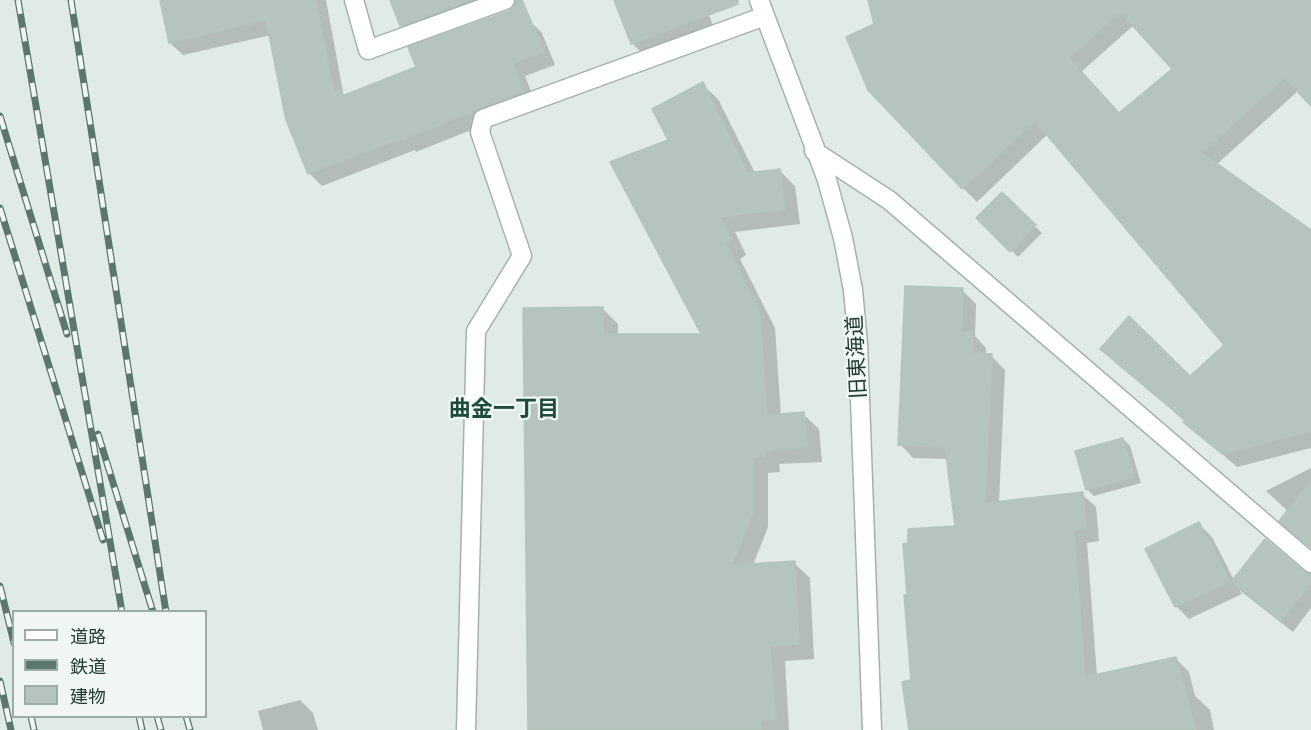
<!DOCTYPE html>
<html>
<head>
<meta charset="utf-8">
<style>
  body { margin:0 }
  #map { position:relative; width:1311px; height:730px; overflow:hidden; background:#e0ebe5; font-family:"Alegreya Sans","Noto Sans JP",sans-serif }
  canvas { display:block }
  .legend { position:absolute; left:12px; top:610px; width:195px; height:108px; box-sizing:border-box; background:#f0f7f3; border:2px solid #9daca5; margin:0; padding:8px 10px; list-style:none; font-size:18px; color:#213b31 }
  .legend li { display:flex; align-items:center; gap:12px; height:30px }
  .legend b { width:30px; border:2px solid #9daca5 }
</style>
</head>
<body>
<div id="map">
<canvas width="1311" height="730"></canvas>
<ul class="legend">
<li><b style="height:8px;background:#fff"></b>道路</li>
<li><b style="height:8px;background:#5b766d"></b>鉄道</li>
<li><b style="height:16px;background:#b5c5be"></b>建物</li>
</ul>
</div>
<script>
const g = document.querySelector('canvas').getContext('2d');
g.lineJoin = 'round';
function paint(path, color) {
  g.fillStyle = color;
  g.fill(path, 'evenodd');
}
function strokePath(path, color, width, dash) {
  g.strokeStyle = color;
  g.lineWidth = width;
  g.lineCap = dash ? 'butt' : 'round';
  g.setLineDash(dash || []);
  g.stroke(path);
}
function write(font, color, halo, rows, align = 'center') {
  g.font = font + ' "Alegreya Sans","Noto Sans JP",sans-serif';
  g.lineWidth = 4.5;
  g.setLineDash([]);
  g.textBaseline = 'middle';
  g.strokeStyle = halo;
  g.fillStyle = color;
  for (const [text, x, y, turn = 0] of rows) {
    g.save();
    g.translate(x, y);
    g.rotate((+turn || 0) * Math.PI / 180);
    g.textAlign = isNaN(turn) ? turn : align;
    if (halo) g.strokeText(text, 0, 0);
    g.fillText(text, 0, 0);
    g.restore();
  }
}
const shadow = new Path2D(`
  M 162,0 L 326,0 L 344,97 L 529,20 L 542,33 L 555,65 L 525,76 L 536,104 L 416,152 L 415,150 L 322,186 L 310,174 L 288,120 L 271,35 L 183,55 L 170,43 Z
  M 392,0 L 478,0 L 483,14 L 415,39 L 402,25 Z
  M 616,0 L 707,0 L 707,10 L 715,31 L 645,56 L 632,43 Z
  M 870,0 L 1311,0 L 1311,104 L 1298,91 L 1216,165 L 1311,232 L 1311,448 L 1237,467 L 1102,349 L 1190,378 L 1226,345 L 1048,134 L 977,202 L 963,188 L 876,25 ZM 1134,25 L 1174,69 L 1120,115 L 1081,72 Z
  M 702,84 L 718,99 L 755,173 L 780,171 L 795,186 L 800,224 L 735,232 L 746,255 L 740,259 L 775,328 L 781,416 L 803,414 L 819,429 L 822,462 L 779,464 L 780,472 L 768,473 L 768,527 L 753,565 L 794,563 L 810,578 L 814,659 L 785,661 L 789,730 L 529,730 L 602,308 L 618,324 L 618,335 L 704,336 L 671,141 Z
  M 1002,194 L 1042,233 L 1018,257 L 978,218 Z
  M 962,290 L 976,304 L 975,336 L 986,348 L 986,355 L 991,356 L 1005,370 L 999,503 L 1082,494 L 1096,507 L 1099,541 L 1087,543 L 1097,676 L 1175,658 L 1189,672 L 1195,696 L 1210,710 L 1214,730 L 911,730 L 913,682 L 909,597 L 957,527 L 948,459 L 913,458 L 900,444 Z
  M 1123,439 L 1130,446 L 1141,483 L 1094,496 L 1087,489 Z
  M 1311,468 L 1311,548 L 1289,512 L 1266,491 Z
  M 1199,524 L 1212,537 L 1234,580 L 1303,573 L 1311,575 L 1311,608 L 1293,632 L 1239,590 L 1242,594 L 1189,619 L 1176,606 Z
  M 300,700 L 313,713 L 318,730 L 263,730 L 258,711 Z`);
const building = new Path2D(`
  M 160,0 L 316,0 L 334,93 L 340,90 L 342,96 L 416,67 L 408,47 L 509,11 L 514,7 L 516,0 L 522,0 L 544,52 L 513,63 L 524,91 L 402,140 L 402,138 L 308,174 L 286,120 L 266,20 L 169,43 Z
  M 390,0 L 472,0 L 400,26 Z
  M 614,0 L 738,0 L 738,4 L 631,44 Z
  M 868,0 L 1311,0 L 1311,106 L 1284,78 L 1202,153 L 1311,230 L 1311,431 L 1222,454 L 1183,422 L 1186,421 L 1100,349 L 1129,316 L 1190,376 L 1224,345 L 1035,121 L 962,189 L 868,90 L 846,37 L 874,24 ZM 1120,12 L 1172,69 L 1119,113 L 1069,58 Z
  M 703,82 L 748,173 L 780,169 L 785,209 L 721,217 L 732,239 L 726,243 L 760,311 L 767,415 L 804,412 L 807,447 L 764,450 L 765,457 L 753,458 L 753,511 L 732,565 L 795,561 L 799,644 L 770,646 L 776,719 L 761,720 L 761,730 L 528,730 L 523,308 L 603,307 L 603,334 L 701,334 L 610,162 L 668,140 L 652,109 Z
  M 1002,192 L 1036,225 L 1010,252 L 976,218 Z
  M 905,286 L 963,288 L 962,332 L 973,332 L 973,353 L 992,354 L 985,503 L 1083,492 L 1086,528 L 1074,530 L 1085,677 L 1176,657 L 1196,730 L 909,730 L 902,682 L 911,680 L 904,595 L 907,595 L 903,544 L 908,543 L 908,529 L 955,526 L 945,447 L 898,445 Z
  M 1123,438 L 1135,477 L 1086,490 L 1075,451 Z
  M 1311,481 L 1311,548 L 1279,521 Z
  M 1199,522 L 1230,581 L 1175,607 L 1145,549 Z
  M 1265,539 L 1304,572 L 1311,574 L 1311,583 L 1281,621 L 1231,582 Z`);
const minor = new Path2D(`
  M 354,0 L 368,50 L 505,0
  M 814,151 L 889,200 L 1311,563
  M 466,730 L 476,331 L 522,256 L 480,132 L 483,119 L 765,16`);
const tertiary = new Path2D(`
  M 759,0 L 827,180 L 843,238 L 853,290 L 858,344 L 872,730`);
const rail = new Path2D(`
  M 18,0 L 122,612
  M 71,0 L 166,612
  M 0,116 L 67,334
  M 0,208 L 103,540
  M 98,434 L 153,612
  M 0,586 L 14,643
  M 0,681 L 11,730
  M 31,716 L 34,730
  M 139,716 L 142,730
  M 157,716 L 161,730
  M 186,716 L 190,730`);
const streetNames = [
  ["旧東海道",857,357,-93]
];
const neighbourhoodNames = [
  ["曲金一丁目",504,409]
];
paint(shadow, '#0003');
paint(building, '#b5c5be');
strokePath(building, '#b3c4bb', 1.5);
strokePath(minor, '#a3b3ab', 21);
strokePath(tertiary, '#a3b3ab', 21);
strokePath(minor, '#fff', 18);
strokePath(tertiary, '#fff', 18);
strokePath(rail, '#5b766d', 7);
strokePath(rail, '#f0f7f3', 4.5, [14]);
write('21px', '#213b31', '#f0f7f3', streetNames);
write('bold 22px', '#1e4c3c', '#f0f7f3', neighbourhoodNames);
</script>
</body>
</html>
